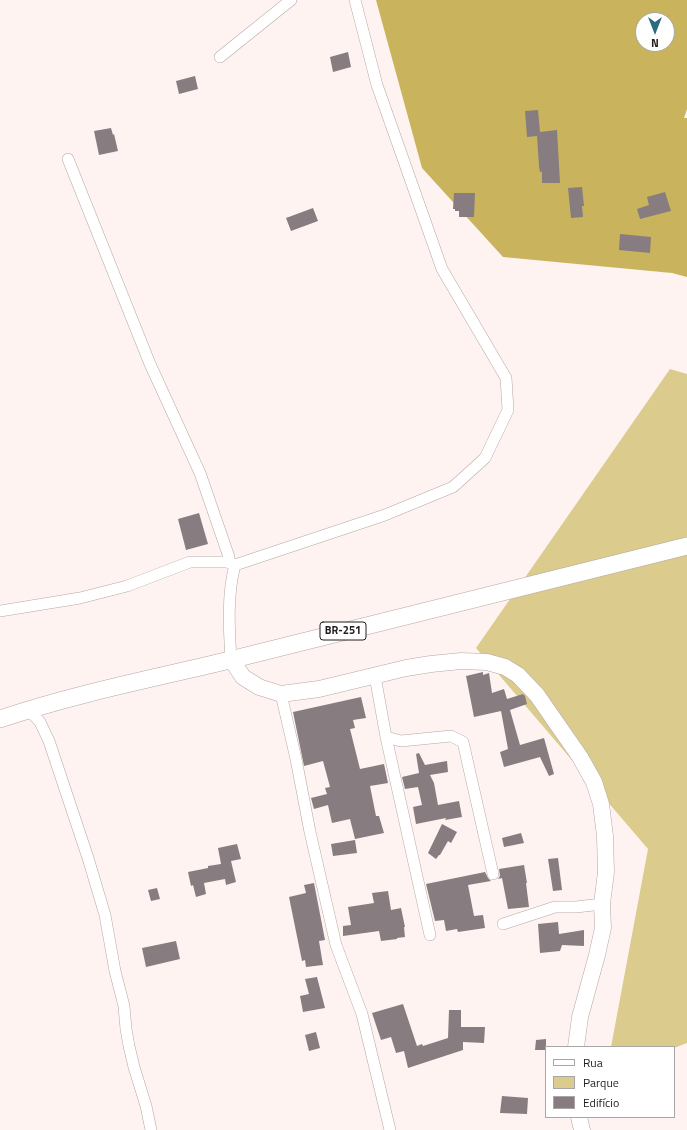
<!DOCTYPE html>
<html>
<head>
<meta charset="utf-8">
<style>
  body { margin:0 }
  #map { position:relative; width:687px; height:1130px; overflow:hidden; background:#fef3f1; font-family:"Titillium Web",sans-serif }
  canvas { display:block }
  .legend { position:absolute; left:545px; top:1046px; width:130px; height:72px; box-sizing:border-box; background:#fff; border:1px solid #a7a5a5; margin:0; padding:5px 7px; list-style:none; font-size:12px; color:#231e1e }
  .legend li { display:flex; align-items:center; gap:8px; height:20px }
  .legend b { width:20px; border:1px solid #a7a5a5 }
  .north { position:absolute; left:635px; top:12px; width:40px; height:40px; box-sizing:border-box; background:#fff; border:1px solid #a7a5a5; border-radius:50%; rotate:180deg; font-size:11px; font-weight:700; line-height:16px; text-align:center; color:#231e1e }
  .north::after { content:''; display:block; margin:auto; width:14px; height:18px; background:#2a6b7f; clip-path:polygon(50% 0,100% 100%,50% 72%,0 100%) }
</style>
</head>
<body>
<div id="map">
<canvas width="687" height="1130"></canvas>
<ul class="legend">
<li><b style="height:5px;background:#fff"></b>Rua</li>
<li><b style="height:11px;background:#dbcb8c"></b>Parque</li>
<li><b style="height:11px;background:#877c80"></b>Edifício</li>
</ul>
<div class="north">N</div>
</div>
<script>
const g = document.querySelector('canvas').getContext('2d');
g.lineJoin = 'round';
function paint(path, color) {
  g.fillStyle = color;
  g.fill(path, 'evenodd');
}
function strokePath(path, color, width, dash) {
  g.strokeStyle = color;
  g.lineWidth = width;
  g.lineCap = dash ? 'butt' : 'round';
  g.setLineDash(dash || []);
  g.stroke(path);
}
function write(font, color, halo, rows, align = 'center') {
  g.font = font + ' "Titillium Web",sans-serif';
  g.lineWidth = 3.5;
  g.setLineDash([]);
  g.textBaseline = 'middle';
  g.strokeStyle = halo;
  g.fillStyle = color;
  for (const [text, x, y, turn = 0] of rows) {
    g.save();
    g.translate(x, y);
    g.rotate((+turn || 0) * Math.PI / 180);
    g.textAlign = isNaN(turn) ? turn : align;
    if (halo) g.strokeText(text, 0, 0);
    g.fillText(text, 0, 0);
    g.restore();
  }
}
const green = new Path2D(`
  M 670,369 L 687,374 L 687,1043 L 674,1048 L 674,1047 L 611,1047 L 648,849 L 476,648 Z`);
const forest = new Path2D(`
  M 376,0 L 687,0 L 687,109 L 684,118 L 687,118 L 687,277 L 672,273 L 503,257 L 422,168 ZM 643,20 L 667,20 L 667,44 L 643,44 Z`);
const building = new Path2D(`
  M 348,52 L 351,67 L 333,72 L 330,57 Z
  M 195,76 L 198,89 L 179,94 L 176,81 Z
  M 538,110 L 540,132 L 557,130 L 560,183 L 542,183 L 542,172 L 540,172 L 539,166 L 537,136 L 527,137 L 525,111 Z
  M 111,128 L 113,135 L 114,134 L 118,151 L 99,155 L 94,131 Z
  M 582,187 L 584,206 L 582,206 L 583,217 L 571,218 L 568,188 Z
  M 665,192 L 671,211 L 640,219 L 637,209 L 649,205 L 647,197 Z
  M 454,193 L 475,193 L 474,217 L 459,217 L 459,211 L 455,211 L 455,209 L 453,209 Z
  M 313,208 L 318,221 L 291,231 L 286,218 Z
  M 620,234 L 651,237 L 650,253 L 619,250 Z
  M 199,513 L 208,544 L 186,550 L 178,519 Z
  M 483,672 L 483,675 L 489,673 L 492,693 L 504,689 L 507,699 L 523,694 L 525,696 L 527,704 L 510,710 L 520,745 L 544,738 L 554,774 L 549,776 L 540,757 L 504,767 L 500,752 L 508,749 L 501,711 L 474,717 L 466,676 Z
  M 361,697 L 366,718 L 353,720 L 355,728 L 350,729 L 360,769 L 384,764 L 388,783 L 370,786 L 376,816 L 379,816 L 384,833 L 355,839 L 350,819 L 332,823 L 328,805 L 314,809 L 311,798 L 327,794 L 325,788 L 330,787 L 323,761 L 304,766 L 293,712 Z
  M 419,753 L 425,765 L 447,761 L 448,772 L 430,775 L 434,783 L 438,805 L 459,801 L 462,817 L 445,820 L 446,818 L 416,824 L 413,807 L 422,805 L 418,787 L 405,789 L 402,777 L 419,773 L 416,754 Z
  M 442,824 L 457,832 L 451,843 L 448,841 L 440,855 L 439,855 L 436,859 L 428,853 Z
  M 521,833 L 524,843 L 504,847 L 502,838 Z
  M 355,840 L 357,853 L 333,856 L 331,844 Z
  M 237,844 L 241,859 L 231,861 L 236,882 L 226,885 L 225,879 L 204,883 L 206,894 L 196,897 L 193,885 L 191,886 L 188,872 L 208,868 L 208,866 L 221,864 L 218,848 Z
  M 558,858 L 562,890 L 553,891 L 548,859 Z
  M 524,865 L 527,883 L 526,883 L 529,907 L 508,909 L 502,878 L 498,879 L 500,876 L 499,869 Z
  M 485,872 L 488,878 L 491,881 L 468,885 L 474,916 L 483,915 L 485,928 L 458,932 L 457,929 L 446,931 L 444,920 L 435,921 L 426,884 Z
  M 314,883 L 325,940 L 319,941 L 323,965 L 306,967 L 305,960 L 302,961 L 289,897 L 306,893 L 304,885 Z
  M 157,888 L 160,899 L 151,901 L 148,890 Z
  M 388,891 L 391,910 L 401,908 L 405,927 L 404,927 L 405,937 L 397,938 L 397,939 L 381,941 L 379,931 L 343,936 L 343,926 L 351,925 L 348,907 L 374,903 L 372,893 Z
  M 558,922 L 559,934 L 584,930 L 584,946 L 562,945 L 560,951 L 540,953 L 538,924 Z
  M 176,941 L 180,959 L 146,967 L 142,948 Z
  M 317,977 L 325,1008 L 303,1012 L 300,996 L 309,994 L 305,979 Z
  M 403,1004 L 417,1046 L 422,1044 L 423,1046 L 448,1038 L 449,1010 L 461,1010 L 461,1027 L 485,1027 L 484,1043 L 463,1042 L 463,1050 L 408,1068 L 404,1051 L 396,1053 L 391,1037 L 381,1040 L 372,1013 Z
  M 316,1032 L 320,1048 L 309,1051 L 305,1035 Z
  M 546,1039 L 546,1050 L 535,1050 L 536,1040 Z
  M 502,1096 L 528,1098 L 527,1114 L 500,1113 Z`);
const street = new Path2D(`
  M 220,57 L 291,0
  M 68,159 L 150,364 L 200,473 L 229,557 L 227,562
  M 0,611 L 80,598 L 127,586 L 190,562 L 227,562 L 235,565 L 385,515 L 453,487 L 485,458 L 508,410 L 506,378 L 442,269 L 377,85 L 355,0
  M 231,659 C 229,628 227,595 235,565
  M 375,676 L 386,737 L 430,935
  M 281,694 L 296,759 L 310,832 L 336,945 L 362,1014 L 390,1130
  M 28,709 L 40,722 L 49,741 L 88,858 L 105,915 L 115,971 L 124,1006 L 126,1029 L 129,1046 L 134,1067 L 146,1106 L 151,1130
  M 386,737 L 401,741 L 451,736 L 463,742 L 493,874
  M 503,924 L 555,907 L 576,907 L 602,904`);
const secondary = new Path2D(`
  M 231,659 L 243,677 L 259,687 L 281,694 L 319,689 L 406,668 L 431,664 L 461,661 L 487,662 L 505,667 L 518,675 L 537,695 L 580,757 L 594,782 L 601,804 L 605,836 L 606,872 L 602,904 L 603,928 L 597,955 L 580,1017 L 576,1047
  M 579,1117 L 582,1130`);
const primary = new Path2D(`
  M 0,719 C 77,693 156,678 234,659 C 385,621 536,583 687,546`);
const shields = [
  [343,631,46]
];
const shieldNames = [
  ["BR-251",343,631]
];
paint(green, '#dbcb8c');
paint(forest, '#c9b45d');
paint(building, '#877c80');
strokePath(street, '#b4a7a5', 12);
strokePath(secondary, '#b4a7a5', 17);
strokePath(primary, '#b4a7a5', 18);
strokePath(street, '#fff', 11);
strokePath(secondary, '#fff', 16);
strokePath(primary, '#fff', 17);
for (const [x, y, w] of shields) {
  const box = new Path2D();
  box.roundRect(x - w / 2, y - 9, w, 18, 3);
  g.fillStyle = '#fff';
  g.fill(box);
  strokePath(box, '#231e1e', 1);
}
write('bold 11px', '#231e1e', null, shieldNames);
</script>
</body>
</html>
